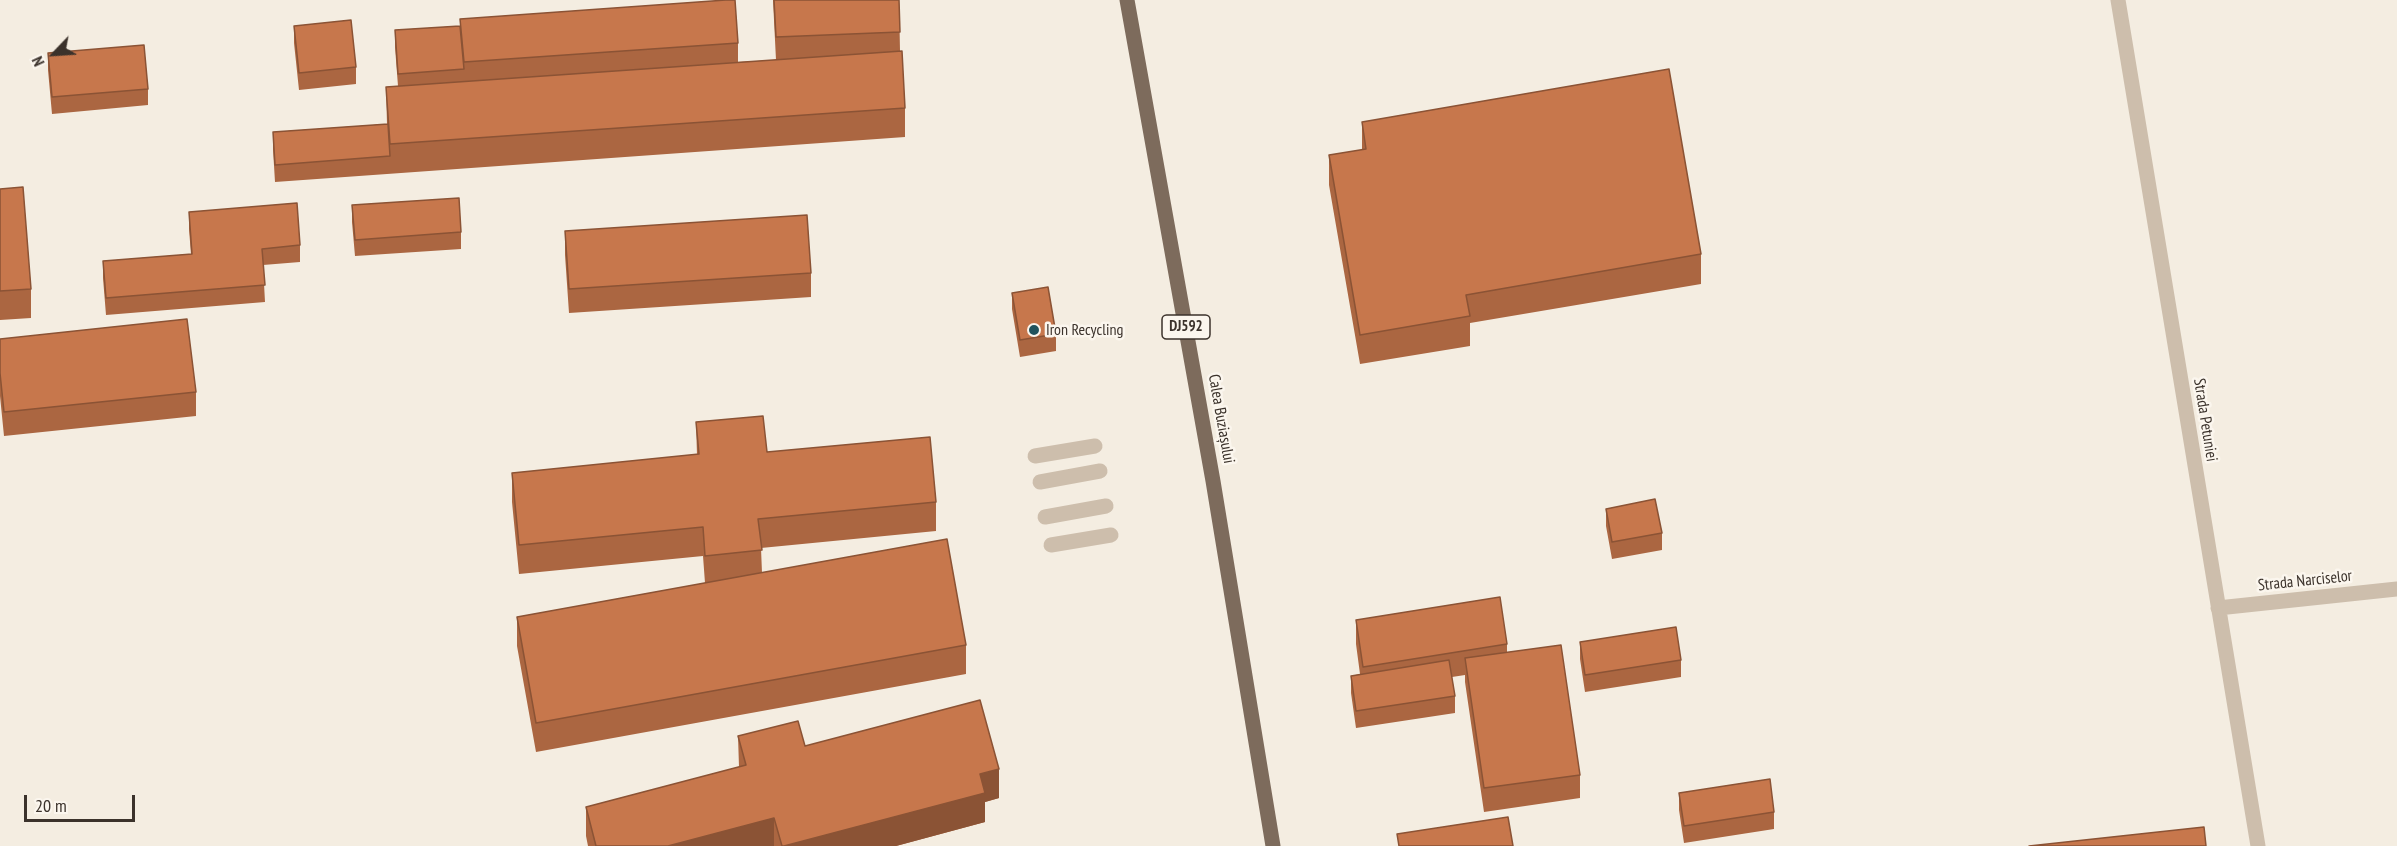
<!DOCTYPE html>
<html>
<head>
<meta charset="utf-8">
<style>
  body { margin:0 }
  #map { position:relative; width:2397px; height:846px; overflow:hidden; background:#f4ede1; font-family:"PT Sans Narrow",sans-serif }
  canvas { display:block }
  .north { position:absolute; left:24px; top:24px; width:60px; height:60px; -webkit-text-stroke:4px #fbf6ee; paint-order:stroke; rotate:245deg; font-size:16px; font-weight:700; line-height:24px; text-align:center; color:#3b322b }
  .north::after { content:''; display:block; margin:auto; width:21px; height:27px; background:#3b322b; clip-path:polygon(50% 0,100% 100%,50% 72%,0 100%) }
  .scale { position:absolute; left:24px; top:795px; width:111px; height:27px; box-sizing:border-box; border:3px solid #3b322b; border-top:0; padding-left:8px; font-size:18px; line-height:21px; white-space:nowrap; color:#3b322b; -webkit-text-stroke:4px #fbf6ee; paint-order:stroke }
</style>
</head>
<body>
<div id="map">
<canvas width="2397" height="846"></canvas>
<div class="north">N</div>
<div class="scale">20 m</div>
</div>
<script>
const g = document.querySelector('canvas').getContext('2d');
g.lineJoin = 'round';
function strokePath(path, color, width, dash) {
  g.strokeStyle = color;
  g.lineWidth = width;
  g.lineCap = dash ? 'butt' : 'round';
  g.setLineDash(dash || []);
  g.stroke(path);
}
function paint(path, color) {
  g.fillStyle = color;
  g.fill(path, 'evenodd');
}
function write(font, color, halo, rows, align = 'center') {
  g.font = font + ' "PT Sans Narrow",sans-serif';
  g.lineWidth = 5;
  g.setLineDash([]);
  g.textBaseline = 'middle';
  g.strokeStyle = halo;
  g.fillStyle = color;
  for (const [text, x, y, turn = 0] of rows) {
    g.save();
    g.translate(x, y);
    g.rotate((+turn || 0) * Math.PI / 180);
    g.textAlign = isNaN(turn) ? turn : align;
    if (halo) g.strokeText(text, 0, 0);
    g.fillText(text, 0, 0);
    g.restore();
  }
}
const service = new Path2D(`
  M 1035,456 L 1095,446
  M 1040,482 L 1100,471
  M 1045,517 L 1106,506
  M 1051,545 L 1111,535`);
const minor = new Path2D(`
  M 2118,0 L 2258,846
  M 2218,608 L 2397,589`);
const primary = new Path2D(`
  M 1127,0 L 1213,481 L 1273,846`);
const wall = new Path2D(`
  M 773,0 L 899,0 L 900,51 L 905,108 L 905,137 L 275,182 L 273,149 L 273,132 L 387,124 L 386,87 L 398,86 L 395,47 L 395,30 L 460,26 L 460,19 L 738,43 L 738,62 L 776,60 Z
  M 294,26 L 356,67 L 356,84 L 299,90 L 294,43 Z
  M 48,53 L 148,89 L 148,105 L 52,114 L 48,70 Z
  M 1362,122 L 1701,254 L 1701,284 L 1470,323 L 1470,346 L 1360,364 L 1329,185 L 1329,155 L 1362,150 Z
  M 0,189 L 31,289 L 31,318 L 0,320 Z
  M 352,205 L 461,232 L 461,249 L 355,256 L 352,222 Z
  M 189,212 L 300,245 L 300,262 L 263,265 L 265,302 L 106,315 L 103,278 L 103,261 L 191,254 L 189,229 Z
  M 565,231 L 811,273 L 811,297 L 569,313 L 565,255 Z
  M 1012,293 L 1056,334 L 1056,351 L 1020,357 L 1012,309 Z
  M 0,339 L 196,392 L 196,416 L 4,436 L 0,396 Z
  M 696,422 L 767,452 L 936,502 L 936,531 L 761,548 L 762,573 L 966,645 L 966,674 L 536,752 L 517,646 L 517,617 L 705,583 L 703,556 L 519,574 L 512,502 L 512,473 L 697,455 Z
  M 1606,509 L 1662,533 L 1662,550 L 1612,559 L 1606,526 Z
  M 1356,620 L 1507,644 L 1507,652 L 1580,775 L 1580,798 L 1484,812 L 1465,682 L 1465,675 L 1452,677 L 1455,696 L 1455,713 L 1356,728 L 1351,693 L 1351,676 L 1360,674 L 1356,644 Z
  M 1580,642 L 1681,660 L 1681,677 L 1585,692 L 1580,659 Z
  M 738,736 L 805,746 L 999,798 L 985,802 L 985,822 L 896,846 L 588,846 L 586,836 L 586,807 L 739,767 Z
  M 1679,793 L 1774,812 L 1774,829 L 1684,843 L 1679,810 Z`);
const shadedWall = new Path2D(`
  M 999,769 L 999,798 L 985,802 L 985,822 L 896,846 L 784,846 L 980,774 Z
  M 774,818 L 774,846 L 668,846 Z`);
const building = new Path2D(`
  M 726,0 L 735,0 L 738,43 L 464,62 L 460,19 Z
  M 774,0 L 899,0 L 900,32 L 776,37 Z
  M 351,20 L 356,67 L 299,73 L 294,26 Z
  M 460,26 L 464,69 L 398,74 L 395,30 Z
  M 144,45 L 148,89 L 52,97 L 48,53 Z
  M 902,51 L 905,108 L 390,144 L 386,87 Z
  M 1669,69 L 1701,254 L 1466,295 L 1470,316 L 1360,335 L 1329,155 L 1366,149 L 1362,122 Z
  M 388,124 L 390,156 L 275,165 L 273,132 Z
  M 23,187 L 31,289 L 0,291 L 0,189 Z
  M 459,198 L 461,232 L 355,240 L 352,205 Z
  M 297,203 L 300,245 L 262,249 L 265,285 L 106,298 L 103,261 L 192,254 L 189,212 Z
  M 807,215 L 811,273 L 569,289 L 565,231 Z
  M 1048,287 L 1056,334 L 1020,340 L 1012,293 Z
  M 187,319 L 196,392 L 4,412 L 0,373 L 0,339 Z
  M 763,416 L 767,452 L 930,437 L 936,502 L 758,519 L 762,550 L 705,556 L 703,527 L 519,545 L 512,473 L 699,454 L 696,422 Z
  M 1655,499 L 1662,533 L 1612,542 L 1606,509 Z
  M 947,539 L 966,645 L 536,723 L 517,617 Z
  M 1500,597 L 1507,644 L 1363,667 L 1356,620 Z
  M 1676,627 L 1681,660 L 1585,675 L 1580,642 Z
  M 1561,645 L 1580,775 L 1484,788 L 1465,658 Z
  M 1449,660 L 1455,696 L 1356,711 L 1351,676 Z
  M 980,700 L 999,769 L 980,774 L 985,793 L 784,846 L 782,846 L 774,818 L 668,846 L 596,846 L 586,807 L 746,765 L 738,736 L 798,721 L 805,746 Z
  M 1770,779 L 1774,812 L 1684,826 L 1679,793 Z
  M 1508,817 L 1513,846 L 1399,846 L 1397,834 Z
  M 2204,827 L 2206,846 L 2029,846 Z`);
const markers = [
  [1034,330,6,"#20535d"]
];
const shields = [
  [1186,327,48]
];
const shieldNames = [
  ["DJ592",1186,327]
];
const poiNames = [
  ["Iron Recycling",1046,330]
];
const streetNames = [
  ["Calea Buziașului",1221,419,80],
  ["Strada Petuniei",2205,420,81],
  ["Strada Narciselor",2305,581,-6]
];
strokePath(service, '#cdbeac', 15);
strokePath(minor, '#cdbeac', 15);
strokePath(primary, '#7d6b5c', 15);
paint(wall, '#ab6641');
paint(shadedWall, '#8b5335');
paint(building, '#c7774c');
strokePath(building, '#8b5335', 1.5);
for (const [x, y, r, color] of markers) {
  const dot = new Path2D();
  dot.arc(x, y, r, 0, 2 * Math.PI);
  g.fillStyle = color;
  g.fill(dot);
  strokePath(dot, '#fbf6ee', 2);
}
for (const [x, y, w] of shields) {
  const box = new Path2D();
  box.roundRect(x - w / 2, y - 12, w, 24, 4.5);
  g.fillStyle = '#fbf6ee';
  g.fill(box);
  strokePath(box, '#3b322b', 1.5);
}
write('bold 15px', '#3b322b', null, shieldNames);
write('16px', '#3b322b', '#fbf6ee', poiNames, 'left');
write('16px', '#3b322b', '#fbf6ee', streetNames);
</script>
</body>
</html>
